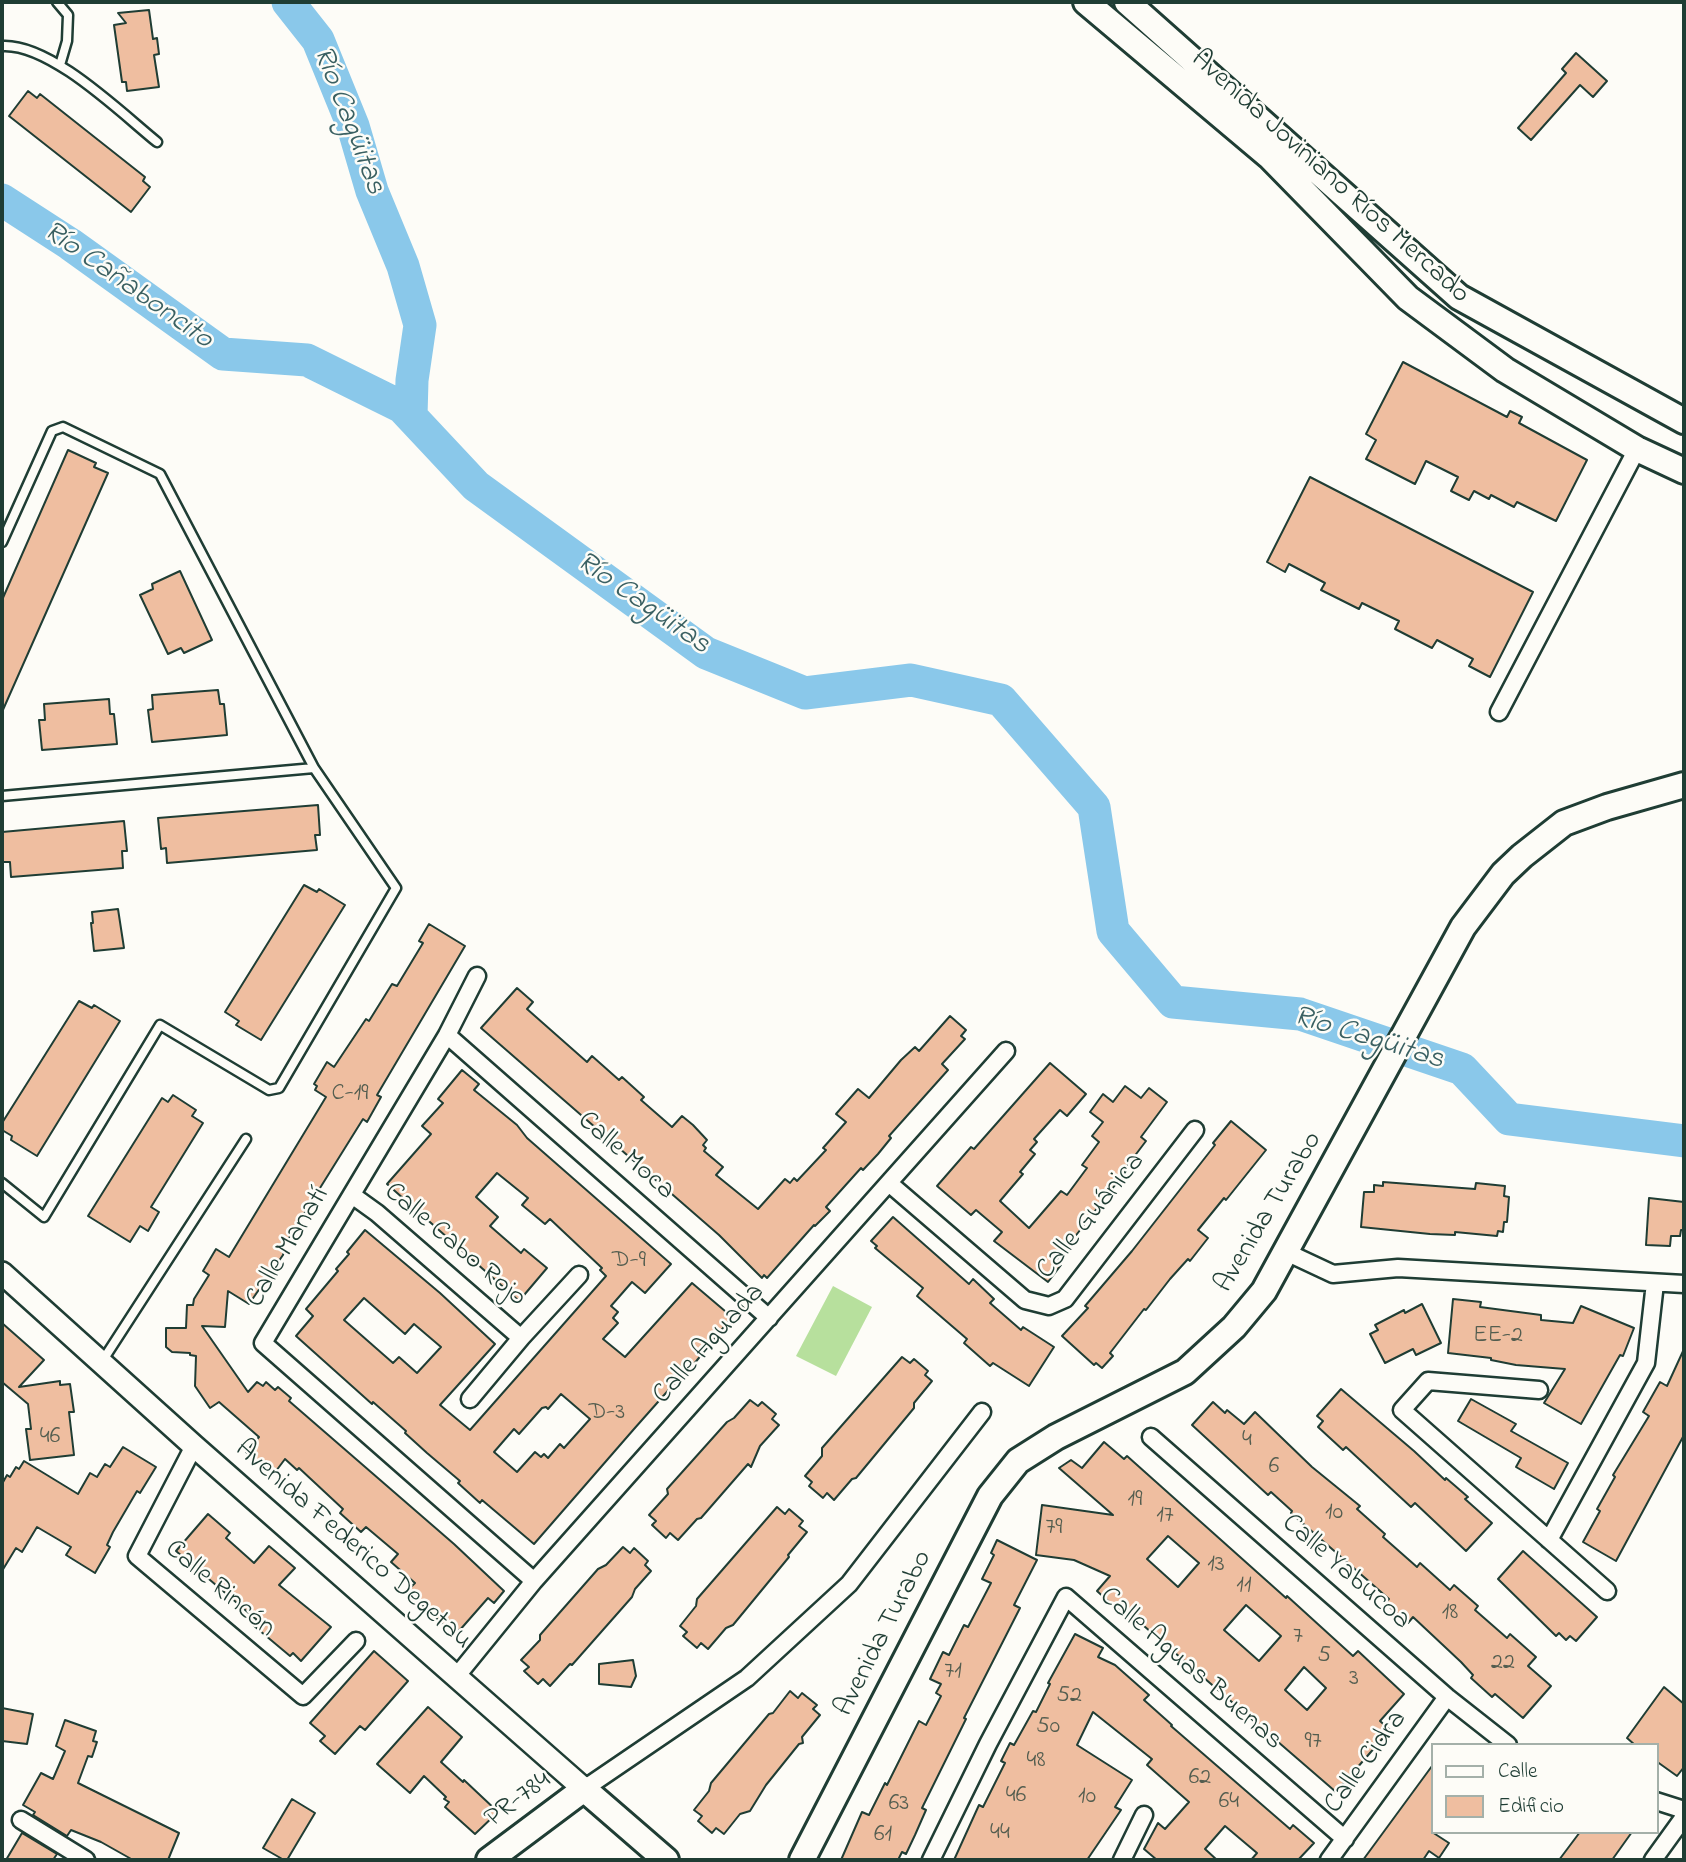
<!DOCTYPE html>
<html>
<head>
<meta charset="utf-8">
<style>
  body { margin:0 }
  #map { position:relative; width:1686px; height:1862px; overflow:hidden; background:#fdfcf7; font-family:"Indie Flower",sans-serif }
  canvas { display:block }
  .frame { position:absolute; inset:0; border:4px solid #1f3d34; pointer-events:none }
  .legend { position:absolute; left:1431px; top:1743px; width:228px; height:91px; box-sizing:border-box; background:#fdfcf7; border:2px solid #a4b0a9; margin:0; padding:9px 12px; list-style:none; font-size:21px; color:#1f3d34 }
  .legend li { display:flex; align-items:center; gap:14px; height:35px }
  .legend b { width:35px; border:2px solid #a4b0a9 }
</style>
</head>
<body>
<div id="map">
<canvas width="1686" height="1862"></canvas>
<div class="frame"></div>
<ul class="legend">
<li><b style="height:9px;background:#fdfcf7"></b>Calle</li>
<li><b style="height:19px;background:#efbea0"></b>Edificio</li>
</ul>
</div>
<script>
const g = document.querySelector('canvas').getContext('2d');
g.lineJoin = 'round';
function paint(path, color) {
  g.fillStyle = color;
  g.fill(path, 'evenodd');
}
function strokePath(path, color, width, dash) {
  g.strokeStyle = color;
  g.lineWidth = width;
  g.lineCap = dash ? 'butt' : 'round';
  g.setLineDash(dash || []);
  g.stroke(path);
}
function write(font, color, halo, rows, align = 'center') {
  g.font = font + ' "Indie Flower",sans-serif';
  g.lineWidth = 5;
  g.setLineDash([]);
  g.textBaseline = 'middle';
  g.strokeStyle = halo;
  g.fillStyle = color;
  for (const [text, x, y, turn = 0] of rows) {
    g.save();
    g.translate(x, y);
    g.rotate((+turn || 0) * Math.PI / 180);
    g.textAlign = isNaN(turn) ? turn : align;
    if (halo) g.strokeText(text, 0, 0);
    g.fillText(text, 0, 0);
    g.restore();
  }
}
const green = new Path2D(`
  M 833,1286 L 872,1307 L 836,1376 L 796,1356 Z`);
const river = new Path2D(`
  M 288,2 L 318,40 L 353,126 L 372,191 L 403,266 L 420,325 L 412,380 L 411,416
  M 2,200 L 70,244 L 223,354 L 307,360 L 402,407 L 476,486 L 706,653 L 805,693 L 911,680 L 1001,700 L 1094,807 L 1113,931 L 1173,1002 L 1300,1014 L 1462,1069 L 1509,1119 L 1684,1141`);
const building = new Path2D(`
  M 149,10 L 153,39 L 157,38 L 159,54 L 154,55 L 159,87 L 127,91 L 126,82 L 122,82 L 114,25 L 126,23 L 118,13 Z
  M 1576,53 L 1607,81 L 1593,97 L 1580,85 L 1531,140 L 1518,128 L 1566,73 L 1562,69 Z
  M 28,91 L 37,98 L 40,94 L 145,177 L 143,181 L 150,187 L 131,212 L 9,116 Z
  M 1403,362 L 1507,417 L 1510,411 L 1522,417 L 1519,423 L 1587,460 L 1556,521 L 1517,502 L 1514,507 L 1491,495 L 1489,499 L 1474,491 L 1469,500 L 1451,491 L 1458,477 L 1426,461 L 1415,484 L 1366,459 L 1376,440 L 1366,434 Z
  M 68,450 L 96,463 L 94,467 L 108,473 L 2,712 L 2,600 Z
  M 1310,477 L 1533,592 L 1490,677 L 1469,666 L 1473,659 L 1437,640 L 1432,648 L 1395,629 L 1399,621 L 1362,603 L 1359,609 L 1321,590 L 1325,583 L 1289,564 L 1285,572 L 1267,562 Z
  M 180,571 L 212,640 L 184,653 L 181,648 L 168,654 L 140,595 L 153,589 L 152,584 Z
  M 218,690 L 220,704 L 224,704 L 227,735 L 152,742 L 148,710 L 153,709 L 152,695 Z
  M 109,699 L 110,714 L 114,714 L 117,744 L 42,750 L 39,720 L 45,720 L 44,704 Z
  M 318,805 L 320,835 L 315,835 L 317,850 L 167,863 L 166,848 L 161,849 L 158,818 Z
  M 124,821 L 127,851 L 122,851 L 123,868 L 11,877 L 10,862 L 2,862 L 2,832 Z
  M 304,885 L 317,892 L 319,889 L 345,905 L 261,1040 L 236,1025 L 239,1021 L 225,1012 Z
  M 118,909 L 124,948 L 94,951 L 91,923 L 93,923 L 92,912 Z
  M 429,924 L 465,946 L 377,1095 L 381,1097 L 367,1122 L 363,1119 L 282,1249 L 284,1251 L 283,1255 L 249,1304 L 228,1291 L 225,1327 L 202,1326 L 248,1392 L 257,1382 L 263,1386 L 266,1382 L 275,1390 L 278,1387 L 291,1398 L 289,1401 L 454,1544 L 504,1591 L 494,1603 L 488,1598 L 459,1631 L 455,1627 L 453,1630 L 446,1624 L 445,1626 L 407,1591 L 415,1583 L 391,1562 L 398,1554 L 366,1527 L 361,1532 L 340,1513 L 343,1509 L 299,1468 L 297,1470 L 285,1459 L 273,1475 L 246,1452 L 259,1437 L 219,1402 L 210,1408 L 195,1386 L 196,1356 L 190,1355 L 190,1353 L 172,1352 L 166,1347 L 166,1328 L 186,1328 L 187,1305 L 193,1305 L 194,1299 L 209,1275 L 203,1271 L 216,1249 L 229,1257 L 326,1097 L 315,1090 L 317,1086 L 314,1084 L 327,1062 L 334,1067 L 366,1019 L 369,1021 L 392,984 L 397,986 L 423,943 L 419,941 Z
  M 517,988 L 533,1002 L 527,1009 L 587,1062 L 592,1056 L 619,1080 L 622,1077 L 644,1097 L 641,1100 L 672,1127 L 682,1116 L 693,1125 L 707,1140 L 703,1145 L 706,1148 L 704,1151 L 723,1167 L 716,1175 L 758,1209 L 785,1179 L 790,1183 L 794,1178 L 797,1181 L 826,1150 L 823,1148 L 846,1122 L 836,1114 L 858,1089 L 869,1098 L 901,1060 L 915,1047 L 919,1051 L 950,1016 L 966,1030 L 961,1036 L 965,1039 L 942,1064 L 948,1070 L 889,1136 L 891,1138 L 878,1154 L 863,1170 L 861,1168 L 826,1207 L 830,1211 L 815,1226 L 814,1225 L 767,1278 L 764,1275 L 762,1278 L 719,1235 L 481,1028 Z
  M 79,1001 L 92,1008 L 94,1005 L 120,1021 L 37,1156 L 11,1140 L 12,1136 L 2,1130 L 2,1123 Z
  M 1050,1063 L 1086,1094 L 1067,1116 L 1060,1110 L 1034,1139 L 1037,1142 L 1030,1150 L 1035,1154 L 1020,1172 L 1023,1174 L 1000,1201 L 1029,1228 L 1061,1191 L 1067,1195 L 1087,1168 L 1082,1165 L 1099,1142 L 1092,1136 L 1103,1122 L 1090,1112 L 1103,1094 L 1113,1102 L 1125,1086 L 1141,1098 L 1149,1088 L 1167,1102 L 1141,1137 L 1146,1141 L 1124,1170 L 1126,1171 L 1056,1261 L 1061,1265 L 1048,1282 L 994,1241 L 1002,1232 L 976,1210 L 971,1215 L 937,1186 L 971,1147 L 974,1149 Z
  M 462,1070 L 479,1084 L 474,1090 L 517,1125 L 527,1138 L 671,1264 L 645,1293 L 632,1282 L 611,1306 L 618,1312 L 613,1318 L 618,1323 L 603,1339 L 625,1357 L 692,1283 L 732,1317 L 681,1380 L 673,1385 L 634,1429 L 534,1544 L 482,1500 L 480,1503 L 458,1483 L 460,1481 L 427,1453 L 405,1433 L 406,1431 L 373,1402 L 372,1404 L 296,1336 L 313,1316 L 306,1309 L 338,1271 L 336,1269 L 349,1254 L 347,1252 L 365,1230 L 440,1293 L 495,1344 L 440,1405 L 470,1430 L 606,1276 L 600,1270 L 602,1268 L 550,1219 L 545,1224 L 522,1205 L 528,1198 L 497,1173 L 476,1197 L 498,1217 L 490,1226 L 521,1253 L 524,1249 L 547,1268 L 519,1301 L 387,1184 L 431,1134 L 422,1126 L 443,1103 L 438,1099 ZM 364,1298 L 405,1334 L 414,1324 L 441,1347 L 417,1373 L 399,1357 L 393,1363 L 344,1320 ZM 561,1394 L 590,1419 L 564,1448 L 560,1444 L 548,1458 L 544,1454 L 541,1457 L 535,1452 L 517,1472 L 494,1452 L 514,1429 L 519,1434 L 542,1408 L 546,1407 L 548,1409 Z
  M 173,1095 L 196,1110 L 192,1116 L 203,1123 L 151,1207 L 159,1212 L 148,1231 L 140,1226 L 130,1242 L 88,1216 L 162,1098 L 168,1102 Z
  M 1231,1121 L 1266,1150 L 1226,1200 L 1224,1198 L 1198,1230 L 1208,1238 L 1190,1261 L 1188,1259 L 1170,1279 L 1146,1310 L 1144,1309 L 1110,1353 L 1113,1356 L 1102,1368 L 1096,1363 L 1094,1365 L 1062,1336 L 1088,1308 L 1085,1306 L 1132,1251 L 1215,1145 L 1213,1143 Z
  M 1383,1182 L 1475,1189 L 1476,1183 L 1505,1186 L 1504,1196 L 1509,1197 L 1507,1222 L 1504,1222 L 1503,1232 L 1498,1231 L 1497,1236 L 1455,1232 L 1455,1235 L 1430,1234 L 1361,1227 L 1364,1192 L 1374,1192 L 1374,1185 L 1383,1186 Z
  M 1649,1198 L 1684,1202 L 1684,1230 L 1681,1230 L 1680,1236 L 1671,1236 L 1670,1246 L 1646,1245 Z
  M 893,1217 L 969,1284 L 973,1279 L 994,1299 L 990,1303 L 1021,1330 L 1023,1327 L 1054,1347 L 1029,1386 L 993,1363 L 990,1366 L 964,1343 L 967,1339 L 917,1296 L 923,1288 L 875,1248 L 877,1246 L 871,1241 Z
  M 1453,1299 L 1481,1302 L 1480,1307 L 1541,1315 L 1541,1320 L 1573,1323 L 1581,1306 L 1634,1328 L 1623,1356 L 1620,1355 L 1581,1424 L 1544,1403 L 1565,1369 L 1516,1365 L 1491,1360 L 1491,1358 L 1448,1353 Z
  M 1422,1304 L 1441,1343 L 1416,1355 L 1413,1349 L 1385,1363 L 1370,1334 L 1378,1330 L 1375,1325 L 1404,1310 L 1405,1313 Z
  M 2,1323 L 44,1360 L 19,1387 L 60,1381 L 60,1385 L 70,1384 L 74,1412 L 69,1412 L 74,1455 L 30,1460 L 26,1429 L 31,1429 L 28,1404 L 2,1382 Z
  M 1684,1349 L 1684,1435 L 1616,1561 L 1583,1542 L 1600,1511 L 1597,1509 L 1615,1477 L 1613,1475 L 1649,1416 L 1643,1412 L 1660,1382 L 1667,1386 Z
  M 902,1357 L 910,1363 L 914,1359 L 928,1371 L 925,1375 L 932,1381 L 914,1403 L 914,1408 L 856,1478 L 852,1479 L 834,1500 L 827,1493 L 823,1498 L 809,1486 L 812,1482 L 805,1476 L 822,1456 L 822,1448 Z
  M 1341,1389 L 1414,1451 L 1445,1480 L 1446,1478 L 1468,1497 L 1465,1499 L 1492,1523 L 1466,1551 L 1415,1503 L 1411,1507 L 1346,1447 L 1343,1450 L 1318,1427 L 1323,1421 L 1317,1416 Z
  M 1471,1399 L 1516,1424 L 1511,1431 L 1568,1463 L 1554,1489 L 1516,1467 L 1521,1458 L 1458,1421 Z
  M 750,1400 L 758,1406 L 762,1402 L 776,1414 L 772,1419 L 779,1425 L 760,1446 L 751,1467 L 748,1464 L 701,1518 L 697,1519 L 678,1540 L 670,1533 L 666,1538 L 652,1525 L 656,1521 L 649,1515 L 668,1494 L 667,1489 L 727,1422 L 734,1418 Z
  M 1213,1402 L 1225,1413 L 1227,1410 L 1244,1424 L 1255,1412 L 1312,1467 L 1360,1506 L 1357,1509 L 1385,1534 L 1383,1537 L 1417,1567 L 1420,1563 L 1450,1590 L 1454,1585 L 1478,1606 L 1475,1610 L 1507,1638 L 1510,1634 L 1536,1657 L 1528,1666 L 1551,1686 L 1523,1718 L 1495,1694 L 1492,1697 L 1471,1678 L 1473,1675 L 1461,1662 L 1413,1617 L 1408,1623 L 1385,1603 L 1389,1599 L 1291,1513 L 1292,1511 L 1271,1492 L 1268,1495 L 1192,1425 Z
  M 1104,1442 L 1124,1459 L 1127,1456 L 1286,1598 L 1287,1596 L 1353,1656 L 1358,1651 L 1404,1694 L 1380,1721 L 1390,1730 L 1336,1792 L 1122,1607 L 1118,1610 L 1097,1591 L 1110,1576 L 1074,1560 L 1036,1555 L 1042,1505 L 1113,1515 L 1059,1468 L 1071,1460 L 1082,1468 ZM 1168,1536 L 1199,1563 L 1178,1587 L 1147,1559 ZM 1246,1605 L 1281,1636 L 1259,1661 L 1224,1630 ZM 1304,1667 L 1326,1688 L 1307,1710 L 1285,1690 Z
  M 123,1447 L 156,1467 L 140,1493 L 137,1491 L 113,1532 L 107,1545 L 110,1547 L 95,1573 L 66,1555 L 71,1547 L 37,1527 L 22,1552 L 16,1548 L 2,1571 L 2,1484 L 7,1475 L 10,1477 L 16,1467 L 19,1469 L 24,1461 L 78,1494 L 90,1473 L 97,1477 L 105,1464 L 110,1467 Z
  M 777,1507 L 785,1514 L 789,1509 L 803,1521 L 799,1526 L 807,1532 L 788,1555 L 789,1557 L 733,1625 L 726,1628 L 708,1649 L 701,1643 L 697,1648 L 683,1636 L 687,1632 L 680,1626 L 696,1606 L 697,1599 Z
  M 208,1514 L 230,1533 L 226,1538 L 254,1563 L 269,1546 L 295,1568 L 279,1585 L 331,1627 L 301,1661 L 293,1653 L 290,1656 L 253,1625 L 257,1620 L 176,1551 Z
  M 997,1540 L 1037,1560 L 1014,1605 L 1020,1608 L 964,1718 L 966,1719 L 922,1808 L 926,1810 L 915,1835 L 906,1854 L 902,1852 L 898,1860 L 841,1860 L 862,1812 L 869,1815 L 885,1783 L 887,1785 L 919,1721 L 926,1725 L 941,1696 L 936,1693 L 941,1684 L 930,1679 L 943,1652 L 949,1655 L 964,1625 L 968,1627 L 991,1583 L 982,1579 L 994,1555 L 991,1553 Z
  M 623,1547 L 630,1553 L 634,1548 L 648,1561 L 645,1565 L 651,1571 L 635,1589 L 632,1597 L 572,1665 L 570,1664 L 550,1686 L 543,1679 L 538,1684 L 524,1671 L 529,1667 L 521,1660 L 540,1640 L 540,1635 L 598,1569 L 606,1565 Z
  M 1523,1551 L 1597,1617 L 1576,1641 L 1570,1636 L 1566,1640 L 1559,1633 L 1556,1636 L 1498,1579 Z
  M 1075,1634 L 1103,1648 L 1098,1657 L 1115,1665 L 1149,1695 L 1144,1700 L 1172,1725 L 1171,1726 L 1290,1829 L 1293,1825 L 1314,1843 L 1298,1860 L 1251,1860 L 1257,1853 L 1225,1826 L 1205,1849 L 1217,1860 L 1157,1860 L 1144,1849 L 1158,1823 L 1165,1829 L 1189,1802 L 1147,1765 L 1152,1759 L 1093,1712 L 1077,1745 L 1132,1780 L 1115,1807 L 1121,1810 L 1087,1860 L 954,1860 L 979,1805 L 983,1807 L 1005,1763 L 1001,1761 L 1010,1743 L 1014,1745 L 1033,1711 L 1036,1712 L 1050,1684 L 1048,1683 Z
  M 374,1651 L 408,1681 L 365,1730 L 360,1726 L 335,1754 L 320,1741 L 325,1736 L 310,1723 Z
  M 633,1660 L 636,1676 L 631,1687 L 599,1684 L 599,1664 Z
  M 1664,1687 L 1684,1704 L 1684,1767 L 1677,1776 L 1656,1761 L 1656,1745 L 1635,1745 L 1627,1738 Z
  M 790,1691 L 798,1698 L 802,1693 L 817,1705 L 813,1709 L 820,1715 L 802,1737 L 803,1743 L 799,1744 L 766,1785 L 750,1811 L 740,1814 L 724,1834 L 716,1828 L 712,1833 L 698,1821 L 702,1816 L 694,1810 L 709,1791 L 711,1783 L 769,1714 L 773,1713 Z
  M 428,1707 L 462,1737 L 441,1762 L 463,1782 L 464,1780 L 498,1812 L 475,1834 L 445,1807 L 449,1802 L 444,1799 L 446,1797 L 424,1776 L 410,1793 L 377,1764 Z
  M 2,1708 L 33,1714 L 27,1744 L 2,1741 Z
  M 65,1720 L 96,1731 L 93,1741 L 97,1742 L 92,1757 L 88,1756 L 78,1783 L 179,1833 L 168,1860 L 133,1860 L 101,1842 L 71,1830 L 67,1836 L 33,1815 L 35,1812 L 23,1805 L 41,1773 L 53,1779 L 65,1751 L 56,1746 Z
  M 1432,1766 L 1432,1832 L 1449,1843 L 1439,1858 L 1429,1851 L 1423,1860 L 1363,1860 Z
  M 292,1799 L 315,1813 L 287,1860 L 284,1860 L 263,1848 Z
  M 1580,1832 L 1632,1832 L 1612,1860 L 1559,1860 Z
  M 22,1833 L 57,1854 L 53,1860 L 6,1860 Z`);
const lane = new Path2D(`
  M 57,2 L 68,15 L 67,41 L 60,65
  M 2,46 C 50,43 120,112 157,142
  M 2,542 L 52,431 L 63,427 L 160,474 L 314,768
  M 2,796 L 314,768 L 396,888 L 279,1088 L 269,1090 L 160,1025 L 44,1217 L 2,1183
  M 103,1360 L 246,1139`);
const street = new Path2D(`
  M 1499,712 L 1637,449
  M 477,976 L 447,1035 L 263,1343 L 534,1581
  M 447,1035 L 769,1318
  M 890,1184 L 1025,1300 L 1049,1306 L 1065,1299 L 1195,1130
  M 352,1195 L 377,1213 L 521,1338
  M 1286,1252 L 1333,1274 L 1398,1268 L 1684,1284
  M 1539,1390 L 1428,1381 L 1402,1410 L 1607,1591
  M 470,1399 L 521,1338 L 579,1275
  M 1151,1437 L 1447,1697 L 1508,1745
  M 194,1446 L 137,1556 L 303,1696 L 356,1641
  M 1549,1540 L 1646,1363 L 1655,1283
  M 456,1677 L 534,1581 L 1006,1051
  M 584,1789 L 747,1678 L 849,1584 L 982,1412
  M 1656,1801 L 1684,1810
  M 21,1820 L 86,1860
  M 931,1860 L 988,1744 L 1066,1597 L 1345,1839
  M 1122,1860 L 1144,1815
  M 1329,1860 L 1447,1697
  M 1653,1860 L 1684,1817`);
const secondary = new Path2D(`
  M 2,1273 L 194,1446 L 584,1789`);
const primary = new Path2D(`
  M 1086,2 L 1270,157 L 1408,298 L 1505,370 L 1637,449 L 1684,471
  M 1127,2 L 1459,297 L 1684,421
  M 489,1860 L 584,1789 L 666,1860
  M 802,1860 L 990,1496 L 1018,1461 L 1056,1437 L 1185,1372 L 1234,1327 L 1264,1291 L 1463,927 L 1503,874 L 1522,856 L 1564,823 L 1607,807 L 1684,785`);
const numberNames = [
  ["C-19",350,1095],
  ["D-9",629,1262],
  ["EE-2",1498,1337],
  ["D-3",607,1414],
  ["46",50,1438],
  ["4",1247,1441],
  ["6",1274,1468],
  ["19",1135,1501],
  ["10",1334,1514],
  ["17",1165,1517],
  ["79",1054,1529],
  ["13",1216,1566],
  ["11",1244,1587],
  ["18",1450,1614],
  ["7",1298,1638],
  ["5",1324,1657],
  ["22",1503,1664],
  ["71",953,1673],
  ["3",1354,1680],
  ["52",1069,1697],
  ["50",1048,1728],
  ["97",1313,1743],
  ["48",1036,1762],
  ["62",1200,1779],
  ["46",1016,1797],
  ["10",1087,1798],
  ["64",1229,1803],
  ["63",899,1805],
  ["44",1000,1834],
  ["61",883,1836]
];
const streetNames = [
  ["Avenida Joviniano Ríos Mercado",1329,178,42],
  ["Calle Moca",625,1157,41],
  ["Avenida Turabo",1270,1213,-59],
  ["Calle Guánica",1092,1217,-51],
  ["Calle Cabo Rojo",454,1246,40],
  ["Calle Manatí",289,1248,-59],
  ["Calle Aguada",710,1345,-48],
  ["Avenida Federico Degetau",352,1546,41],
  ["Calle Yabucoa",1345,1573,41],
  ["Calle Rincón",219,1590,40],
  ["Avenida Turabo",885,1634,-63],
  ["Calle Aguas Buenas",1190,1670,41],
  ["Calle Cidra",1367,1763,-54],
  ["PR-784",519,1801,-37]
];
const waterNames = [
  ["Río Cagüitas",347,121,69],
  ["Río Cañaboncito",127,287,35],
  ["Río Cagüitas",642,605,35],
  ["Río Cagüitas",1368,1040,17]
];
paint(green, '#b7e09d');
strokePath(river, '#8ac8ea', 33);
paint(building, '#efbea0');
strokePath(building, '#1f3d34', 2);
strokePath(lane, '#1f3d34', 13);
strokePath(street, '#1f3d34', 21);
strokePath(secondary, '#1f3d34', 26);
strokePath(primary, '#1f3d34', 30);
strokePath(lane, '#fdfcf7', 8);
strokePath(street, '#fdfcf7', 16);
strokePath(secondary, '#fdfcf7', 21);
strokePath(primary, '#fdfcf7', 24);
write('24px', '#535d4f', null, numberNames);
write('28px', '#1f3d34', '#fdfcf7', streetNames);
write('italic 30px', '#3a6062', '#fdfcf7', waterNames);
</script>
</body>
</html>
